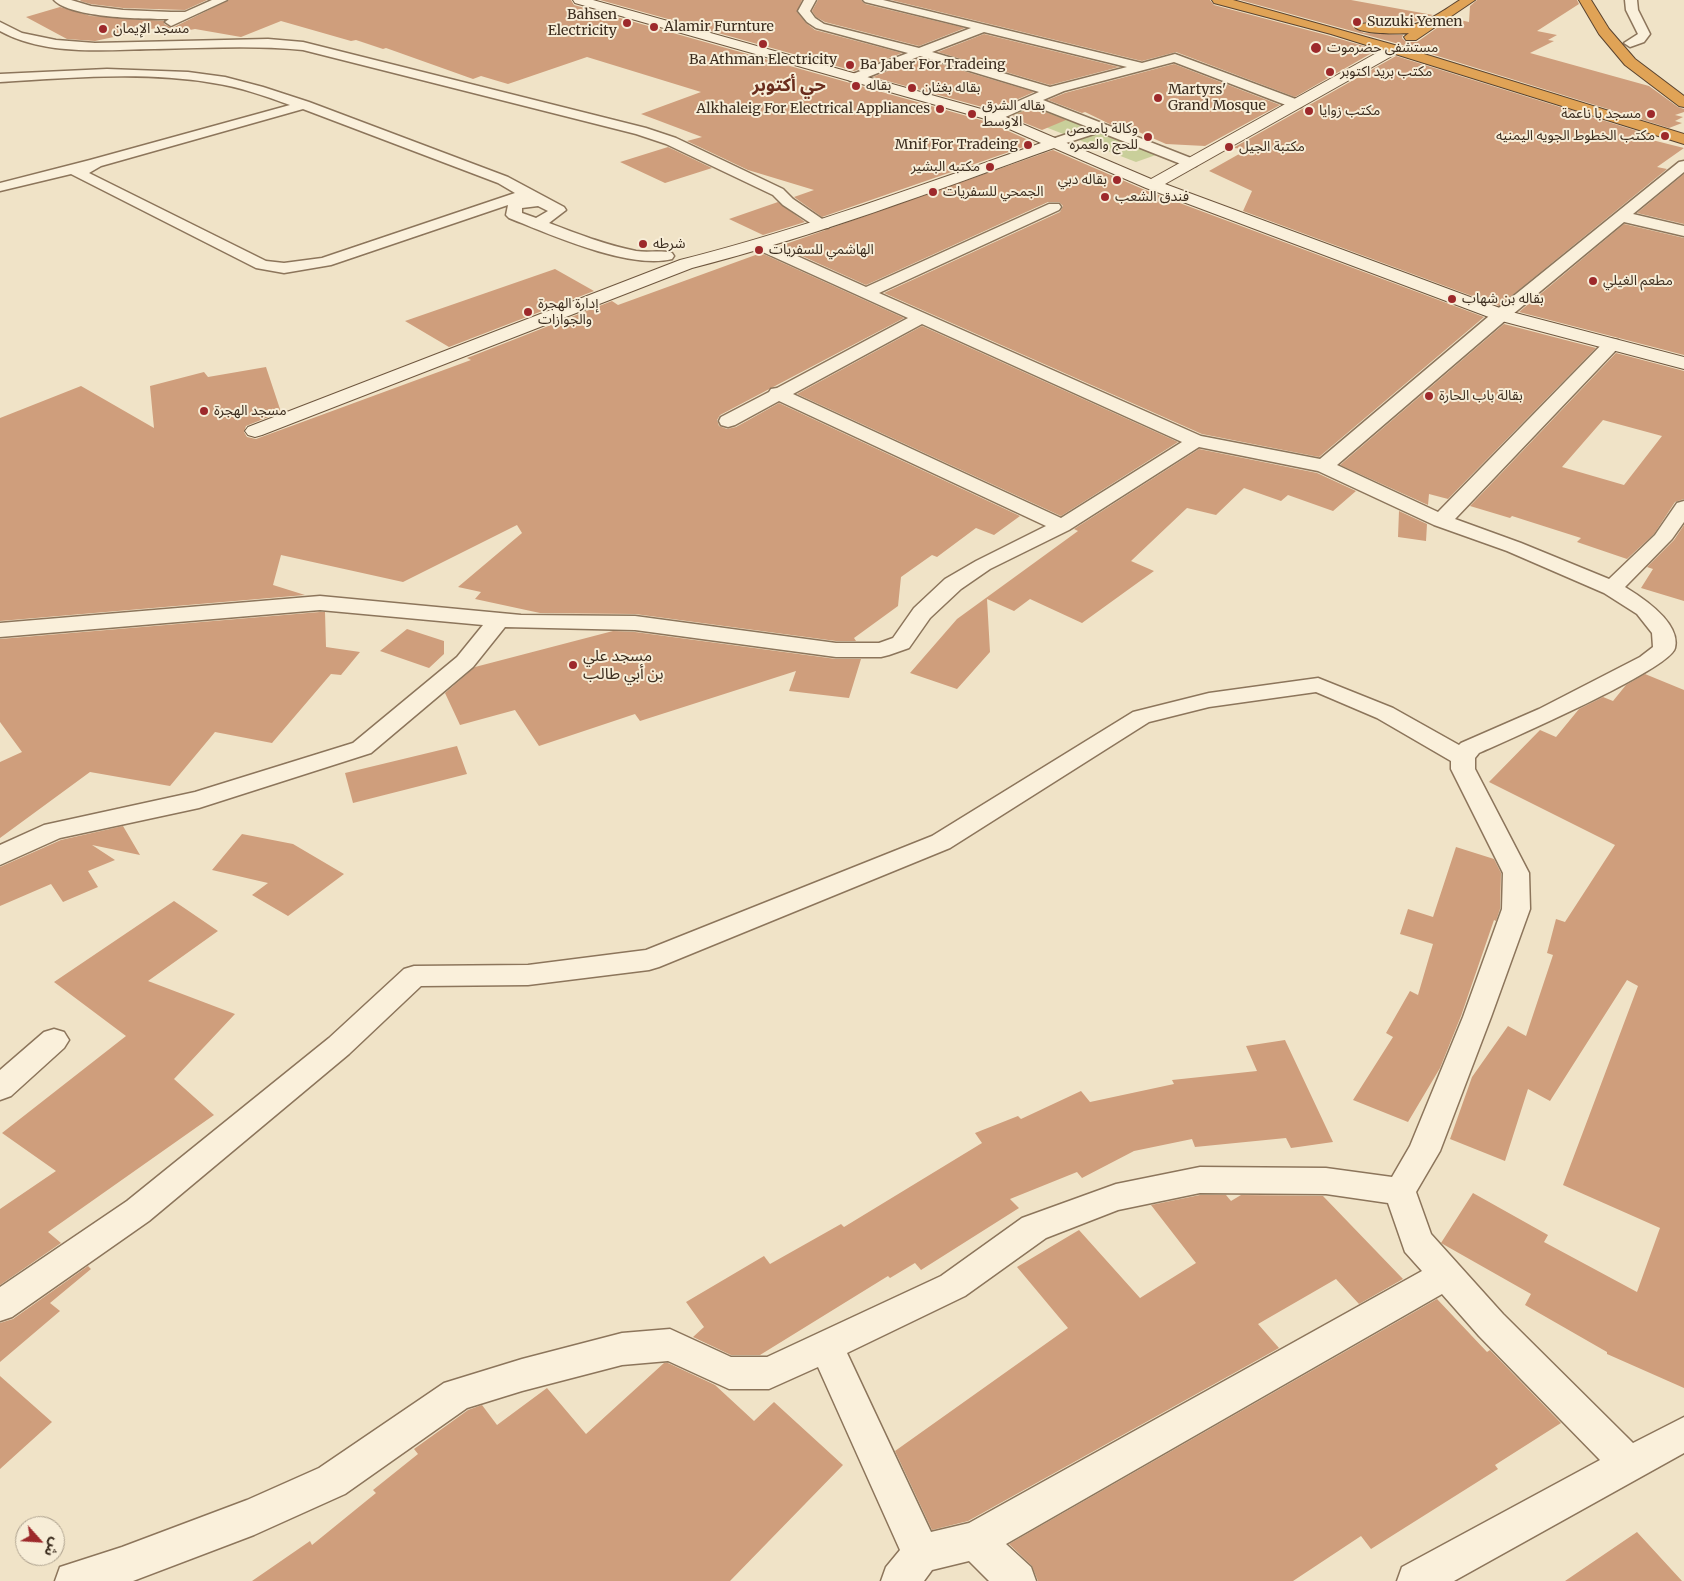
<!DOCTYPE html>
<html>
<head>
<meta charset="utf-8">
<style>
  body { margin:0 }
  #map { position:relative; width:1684px; height:1581px; overflow:hidden; background:#f0e3c7; font-family:Merriweather,"Noto Sans Arabic",serif }
  canvas { display:block }
  .north { position:absolute; left:15px; top:1516px; width:50px; height:50px; box-sizing:border-box; background:#f7edd7; border:1px solid #aca08d; border-radius:50%; rotate:116deg; font-size:14px; font-weight:700; line-height:20px; text-align:center; color:#3c2d1f }
  .north::after { content:''; display:block; margin:auto; width:18px; height:22px; background:#9d292b; clip-path:polygon(50% 0,100% 100%,50% 72%,0 100%) }
</style>
</head>
<body>
<div id="map">
<canvas width="1684" height="1581"></canvas>
<div class="north">ش</div>
</div>
<script>
const g = document.querySelector('canvas').getContext('2d');
g.lineJoin = 'round';
function paint(path, color) {
  g.fillStyle = color;
  g.fill(path, 'evenodd');
}
function strokePath(path, color, width, dash) {
  g.strokeStyle = color;
  g.lineWidth = width;
  g.lineCap = dash ? 'butt' : 'round';
  g.setLineDash(dash || []);
  g.stroke(path);
}
function write(font, color, halo, rows, align = 'center') {
  g.font = font + ' Merriweather,"Noto Sans Arabic",serif';
  g.lineWidth = 4;
  g.setLineDash([]);
  g.textBaseline = 'middle';
  g.strokeStyle = halo;
  g.fillStyle = color;
  for (const [text, x, y, turn = 0] of rows) {
    g.save();
    g.translate(x, y);
    g.rotate((+turn || 0) * Math.PI / 180);
    g.textAlign = isNaN(turn) ? turn : align;
    if (halo) g.strokeText(text, 0, 0);
    g.fillText(text, 0, 0);
    g.restore();
  }
}
const green = new Path2D(`
  M 1040,99 L 1170,150 L 1136,162 L 1009,113 Z`);
const building = new Path2D(`
  M 81,0 L 207,0 L 185,10 L 123,8 L 91,4 L 80,1 Z
  M 229,0 L 571,0 L 574,5 L 988,122 L 1035,143 L 822,217 L 794,197 L 814,190 L 748,170 L 687,141 L 702,137 L 641,114 L 701,92 L 587,57 L 508,84 L 481,76 L 473,79 L 386,48 L 383,49 L 356,40 L 351,41 L 281,21 L 241,37 L 195,29 L 180,32 L 156,28 L 95,41 L 67,39 L 26,17 L 60,7 L 91,16 L 164,21 L 164,24 L 172,28 Z
  M 600,0 L 802,0 L 797,12 L 806,23 L 815,30 L 902,53 L 854,71 Z
  M 818,0 L 861,0 L 865,4 L 965,28 L 919,46 L 825,22 L 816,17 L 812,11 Z
  M 891,0 L 1210,0 L 1214,5 L 1330,36 L 1377,50 L 1295,97 L 1176,52 L 1142,61 Z
  M 1240,0 L 1351,0 L 1433,15 L 1408,24 L 1363,22 L 1353,27 L 1364,33 L 1403,35 L 1402,38 L 1406,42 L 1417,42 L 1451,18 L 1469,22 L 1470,6 L 1477,0 L 1577,0 L 1579,4 L 1537,31 L 1557,35 L 1548,40 L 1554,41 L 1530,53 L 1649,86 L 1678,107 L 1684,109 L 1684,112 L 1675,115 L 1683,117 L 1675,121 L 1682,123 L 1669,128 L 1399,44 Z
  M 984,34 L 1119,67 L 1050,85 L 938,52 Z
  M 1396,56 L 1650,135 L 1644,138 L 1684,148 L 1657,167 L 1667,169 L 1499,306 L 1243,211 L 1252,191 L 1209,171 L 1248,149 L 1233,148 Z
  M 920,58 L 1034,92 L 993,110 L 873,77 Z
  M 1174,64 L 1280,105 L 1205,146 L 1166,144 L 1132,129 L 1127,131 L 1118,128 L 1085,112 L 1082,113 L 1048,100 L 1065,93 Z
  M 1032,107 L 1066,120 L 1042,130 L 1010,117 Z
  M 668,147 L 712,168 L 665,183 L 620,162 Z
  M 1053,150 L 1145,190 L 1484,317 L 1319,457 L 1202,434 L 884,293 L 1060,212 L 1063,206 L 1059,202 L 1048,202 L 866,285 L 780,246 Z
  M 1684,174 L 1684,224 L 1637,213 Z
  M 778,202 L 805,222 L 763,235 L 729,219 Z
  M 1624,224 L 1684,238 L 1684,355 L 1519,312 Z
  M 761,253 L 904,318 L 720,415 L 717,420 L 719,426 L 727,429 L 736,427 L 779,403 L 1020,516 L 994,535 L 976,528 L 937,557 L 932,555 L 901,577 L 898,606 L 854,638 L 856,641 L 836,641 L 635,614 L 540,613 L 475,599 L 481,592 L 458,587 L 522,533 L 517,525 L 403,582 L 281,555 L 273,585 L 305,595 L 0,621 L 0,418 L 81,386 L 154,428 L 150,386 L 204,372 L 208,377 L 266,367 L 281,412 L 246,426 L 244,432 L 247,437 L 256,439 L 471,360 L 467,358 L 612,301 L 618,305 Z
  M 555,269 L 594,291 L 449,347 L 405,321 Z
  M 1504,324 L 1596,348 L 1448,499 L 1429,494 L 1428,505 L 1340,465 Z
  M 922,326 L 1178,442 L 1061,516 L 797,394 Z
  M 1616,353 L 1684,371 L 1684,499 L 1675,502 L 1654,534 L 1627,559 L 1577,542 L 1581,538 L 1512,516 L 1510,518 L 1470,506 ZM 1603,420 L 1662,436 L 1624,485 L 1562,467 Z
  M 1199,449 L 1317,473 L 1356,491 L 1333,511 L 1288,495 L 1281,501 L 1244,488 L 1216,515 L 1187,508 L 1131,561 L 1154,571 L 1082,623 L 1030,599 L 1014,611 L 987,599 L 990,652 L 957,689 L 910,673 L 957,619 L 1078,531 L 1074,529 Z
  M 1399,511 L 1427,524 L 1426,541 L 1398,537 Z
  M 1684,525 L 1684,601 L 1641,588 L 1653,569 L 1647,567 L 1674,540 Z
  M 320,612 L 325,612 L 326,647 L 360,652 L 341,675 L 331,674 L 272,743 L 215,732 L 170,786 L 90,772 L 0,838 L 0,762 L 22,752 L 0,722 L 0,639 Z
  M 407,629 L 444,641 L 444,654 L 429,668 L 380,651 Z
  M 613,631 L 635,632 L 836,659 L 861,659 L 849,698 L 789,691 L 796,671 L 640,721 L 635,714 L 539,746 L 515,710 L 460,725 L 445,693 L 475,667 Z
  M 1645,674 L 1684,690 L 1684,1388 L 1607,1354 L 1607,1352 L 1525,1305 L 1531,1294 L 1441,1243 L 1473,1193 L 1548,1235 L 1544,1242 L 1637,1292 L 1660,1228 L 1563,1185 L 1638,986 L 1627,980 L 1550,1101 L 1528,1089 L 1505,1161 L 1450,1139 L 1472,1077 L 1508,1026 L 1526,1036 L 1553,955 L 1547,953 L 1556,919 L 1565,922 L 1615,845 L 1489,782 L 1540,730 L 1556,737 L 1579,709 L 1603,697 L 1613,701 L 1626,685 Z
  M 457,746 L 467,774 L 353,803 L 345,773 Z
  M 123,826 L 140,855 L 92,845 L 115,860 L 88,871 L 98,887 L 63,902 L 51,884 L 0,906 L 0,867 L 61,840 Z
  M 242,834 L 293,844 L 344,874 L 288,916 L 252,895 L 268,883 L 212,870 Z
  M 1456,847 L 1494,859 L 1501,873 L 1500,909 L 1496,921 L 1494,920 L 1461,1016 L 1440,1068 L 1408,1122 L 1353,1100 L 1393,1037 L 1386,1033 L 1410,991 L 1418,995 L 1433,944 L 1400,934 L 1408,909 L 1433,917 Z
  M 174,901 L 218,931 L 148,981 L 235,1014 L 174,1079 L 214,1115 L 48,1232 L 61,1243 L 0,1285 L 0,1209 L 56,1171 L 2,1133 L 126,1036 L 54,982 Z
  M 1285,1040 L 1333,1142 L 1291,1148 L 1286,1138 L 1195,1147 L 1192,1139 L 1134,1151 L 1082,1178 L 1077,1172 L 1010,1199 L 1019,1208 L 921,1270 L 915,1263 L 890,1278 L 888,1276 L 760,1355 L 731,1355 L 693,1337 L 704,1327 L 686,1302 L 764,1256 L 770,1264 L 841,1224 L 844,1227 L 982,1143 L 975,1133 L 1018,1116 L 1021,1119 L 1081,1091 L 1090,1102 L 1174,1084 L 1172,1080 L 1257,1071 L 1246,1046 Z
  M 1200,1195 L 1226,1195 L 1231,1201 L 1241,1195 L 1323,1196 L 1403,1279 L 1359,1304 L 1336,1279 L 1258,1324 L 1279,1348 L 968,1521 L 932,1530 L 895,1451 L 1068,1328 L 1017,1267 L 1079,1230 L 1140,1298 L 1196,1263 L 1151,1205 Z
  M 88,1266 L 91,1269 L 50,1303 L 60,1311 L 0,1362 L 0,1323 L 13,1319 Z
  M 1437,1299 L 1487,1352 L 1490,1350 L 1561,1423 L 1495,1465 L 1498,1469 L 1371,1549 L 1361,1536 L 1293,1581 L 1038,1581 L 1032,1566 L 1009,1544 Z
  M 664,1363 L 668,1363 L 715,1385 L 754,1421 L 774,1402 L 843,1465 L 730,1581 L 252,1581 L 310,1541 L 312,1545 L 376,1493 L 373,1490 L 418,1454 L 414,1449 L 468,1410 L 482,1405 L 497,1425 L 547,1388 L 586,1434 Z
  M 0,1376 L 52,1422 L 0,1469 Z
  M 1637,1532 L 1682,1581 L 1565,1581 Z`);
const street = new Path2D(`
  M 54,0 L 71,0 L 91,6 L 123,10 L 171,12 L 185,12 L 212,0 L 227,0 L 171,26 L 165,22 L 169,19 C 144,19 71,18 54,0 Z
  M 804,0 L 816,0 L 810,11 L 815,18 L 824,24 L 919,48 L 971,28 L 865,2 L 863,0 L 883,0 L 1142,63 L 1175,54 L 1301,101 L 1303,104 L 1301,107 L 1291,107 L 1174,62 L 1064,91 L 1043,100 L 1196,160 L 1198,163 L 1196,166 L 1186,166 L 1100,132 L 1054,147 L 1047,143 L 1049,140 L 1088,127 L 1032,105 L 999,120 L 989,120 L 987,117 L 989,114 L 1039,92 L 920,56 L 858,81 L 850,81 L 848,78 L 850,75 L 908,53 L 816,28 L 807,22 L 798,11 ZM 984,32 L 1127,67 L 1050,87 L 932,52 Z
  M 1625,0 L 1637,0 L 1638,10 L 1650,34 L 1644,42 L 1630,47 L 1624,43 L 1638,34 L 1626,10 Z
  M 0,22 L 22,33 L 56,40 L 95,43 L 268,39 L 303,42 L 646,128 L 676,138 L 783,189 L 793,199 L 831,225 L 828,228 L 818,228 L 783,205 L 773,195 L 666,144 L 636,134 L 303,50 C 253,45 204,48 154,49 C 104,50 45,56 0,31 Z
  M 107,69 L 188,72 L 225,77 L 263,87 L 309,102 L 508,177 L 564,207 L 566,210 L 549,223 C 578,234 606,245 636,251 C 648,253 660,250 672,253 L 674,256 L 672,259 C 629,270 549,234 509,218 L 506,215 L 508,205 L 331,265 L 284,273 L 256,268 L 71,174 L 0,191 L 0,183 L 90,160 L 290,105 C 265,96 240,87 213,83 C 143,71 71,78 0,82 L 0,74 ZM 303,109 L 498,183 L 515,193 L 322,258 L 284,263 L 266,261 L 89,173 L 101,166 ZM 538,206 L 548,211 L 536,218 L 522,213 L 522,208 Z
  M 1684,161 L 1684,172 L 1633,214 L 1684,226 L 1684,236 L 1624,222 L 1507,319 L 1337,465 L 1438,512 L 1606,340 L 1612,339 L 1618,340 L 1621,344 L 1618,348 L 1455,519 L 1521,543 L 1609,579 L 1655,535 L 1677,503 L 1684,501 L 1684,522 L 1672,539 L 1625,587 C 1643,598 1681,623 1675,648 C 1671,669 1506,741 1479,753 L 1475,758 L 1475,769 L 1529,873 L 1530,909 L 1491,1017 L 1440,1151 L 1416,1192 L 1431,1234 L 1503,1314 L 1633,1443 L 1684,1417 L 1684,1453 L 1454,1581 L 1397,1581 L 1402,1567 L 1600,1460 L 1479,1336 L 1442,1294 L 1006,1544 L 1031,1567 L 1036,1581 L 989,1581 L 969,1561 L 932,1570 L 924,1581 L 881,1581 L 886,1567 L 900,1550 L 818,1367 L 769,1389 L 729,1389 L 668,1361 L 622,1365 L 522,1391 L 467,1408 L 345,1494 L 254,1535 L 133,1581 L 55,1581 L 60,1567 L 122,1547 L 247,1500 L 319,1468 L 444,1383 L 522,1359 L 622,1333 L 670,1329 L 731,1357 L 767,1357 L 941,1276 L 1022,1218 L 1116,1184 L 1200,1167 L 1326,1168 L 1392,1177 L 1410,1146 L 1463,1017 L 1502,909 L 1503,873 L 1451,769 L 1451,761 L 1377,718 L 1316,692 L 1209,707 L 1149,722 L 950,848 L 659,967 L 649,970 L 528,985 L 421,986 L 349,1054 L 149,1221 L 12,1317 L 0,1321 L 0,1287 L 127,1201 L 329,1038 L 404,969 L 414,966 L 528,965 L 646,950 L 932,836 L 1133,712 L 1209,693 L 1318,678 L 1393,708 L 1459,745 L 1461,743 L 1539,709 L 1640,657 L 1653,647 L 1652,633 L 1637,614 L 1604,593 L 1507,551 L 1434,525 L 1318,471 L 1199,447 L 1069,530 L 990,569 L 961,589 L 930,618 L 909,648 L 889,655 L 881,657 L 836,657 L 635,630 L 505,627 L 473,667 L 371,753 L 199,808 L 60,838 L 0,865 L 0,845 L 44,825 L 195,792 L 353,743 L 457,657 L 483,625 L 320,610 L 0,637 L 0,623 L 320,596 L 521,615 L 635,616 L 836,643 L 879,643 L 893,638 L 914,608 L 945,579 L 976,561 L 1046,526 L 779,401 L 735,425 L 728,427 L 721,425 L 719,421 L 721,417 L 769,392 L 771,389 L 777,388 L 908,318 L 754,248 L 752,245 L 754,242 L 766,242 L 866,287 L 1049,204 L 1059,204 L 1061,207 L 1059,210 L 879,293 L 1201,436 L 1320,459 L 1495,311 L 1679,162 ZM 922,324 L 1182,442 L 1061,518 L 793,394 ZM 1200,1193 L 1326,1194 L 1388,1203 L 1405,1252 L 1422,1271 L 969,1523 L 931,1532 L 847,1353 L 965,1296 L 1046,1238 L 1118,1210 Z
  M 54,1029 L 64,1032 L 69,1040 L 64,1048 L 11,1096 L 0,1100 L 0,1070 L 44,1032 Z`);
const secondary = new Path2D(`
  M 573,0 L 593,0 L 999,114 L 1151,179 L 1389,46 L 1399,46 L 1401,49 L 1399,52 L 1165,184 L 1508,311 L 1684,357 L 1684,369 L 1494,319 L 1146,188 L 1054,148 C 934,191 816,236 692,268 L 262,435 L 255,437 L 248,435 L 245,431 L 248,427 L 680,260 C 803,229 921,185 1041,143 L 989,120 L 575,3 Z`);
const highway = new Path2D(`
  M 1212,0 L 1233,0 L 1398,46 L 1684,134 L 1684,144 L 1331,34 L 1214,3 Z
  M 1460,0 L 1475,0 L 1416,40 L 1406,40 L 1404,37 L 1409,33 C 1398,34 1361,34 1355,27 C 1361,19 1389,26 1400,26 C 1424,26 1441,12 1460,0 Z
  M 1579,0 L 1591,0 L 1609,29 L 1635,59 L 1684,96 L 1684,107 L 1679,106 L 1625,65 L 1599,34 Z`);
const markers = [
  [1357,22,5,"#9d292b"],
  [627,23,5,"#9d292b"],
  [654,27,5,"#9d292b"],
  [103,29,5,"#9d292b"],
  [763,44,5,"#9d292b"],
  [1316,48,6,"#9d292b"],
  [850,65,5,"#9d292b"],
  [1330,72,5,"#9d292b"],
  [856,86,5,"#9d292b"],
  [912,88,5,"#9d292b"],
  [1158,98,5,"#9d292b"],
  [940,109,5,"#9d292b"],
  [1309,111,5,"#9d292b"],
  [972,114,5,"#9d292b"],
  [1651,114,5,"#9d292b"],
  [1665,136,5,"#9d292b"],
  [1148,137,5,"#9d292b"],
  [1028,145,5,"#9d292b"],
  [1229,147,5,"#9d292b"],
  [990,167,5,"#9d292b"],
  [1117,180,5,"#9d292b"],
  [933,192,5,"#9d292b"],
  [1105,197,5,"#9d292b"],
  [643,244,5,"#9d292b"],
  [759,250,5,"#9d292b"],
  [1593,281,5,"#9d292b"],
  [1452,299,5,"#9d292b"],
  [528,312,5,"#9d292b"],
  [1429,396,5,"#9d292b"],
  [204,411,5,"#9d292b"],
  [573,665,5,"#9d292b"]
];
const farPoinames = [
  ["Bahsen",617,15,"right"],
  ["Electricity",617,31,"right"],
  ["Suzuki Yemen",1367,22],
  ["Alamir Furnture",664,27],
  ["مسجد الإيمان",113,29],
  ["مستشفى حضرموت",1327,48],
  ["Ba Athman Electricity",763,60,"center"],
  ["Ba Jaber For Tradeing",860,65],
  ["مكتب بريد اكتوبر",1340,72],
  ["بقاله",866,86],
  ["بقاله بغثان",922,88],
  ["Martyrs'",1168,90],
  ["Grand Mosque",1168,106],
  ["بقاله الشرق",982,106],
  ["الاوسط",982,122],
  ["Alkhaleig For Electrical Appliances",930,109,"right"],
  ["مكتب زوايا",1319,111],
  ["مسجد با ناعمة",1641,114,"right"],
  ["وكالة بامعص",1138,129,"right"],
  ["للحج والعمره",1138,145,"right"],
  ["مكتب الخطوط الجويه اليمنيه",1655,136,"right"],
  ["Mnif For Tradeing",1018,145,"right"],
  ["مكتبة الجيل",1239,147],
  ["مكتبه البشير",980,167,"right"],
  ["بقاله دبي",1107,180,"right"],
  ["الجمحي للسفريات",943,192],
  ["فندق الشعب",1115,197],
  ["شرطه",653,244],
  ["الهاشمي للسفريات",769,250],
  ["مطعم الغيلي",1603,281],
  ["بقاله بن شهاب",1462,299],
  ["إدارة الهجرة",538,304],
  ["والجوازات",538,320],
  ["بقالة باب الحارة",1439,396],
  ["مسجد الهجرة",214,411]
];
const poiNames = [
  ["مسجد علي",583,656],
  ["بن أبي طالب",583,674]
];
const farDistrictnames = [
  ["حي أكتوبر",789,86]
];
paint(green, '#c9cf9a');
paint(building, '#cf9e7c');
strokePath(street, '#8c755b', 3);
strokePath(secondary, '#6e563e', 2);
strokePath(highway, '#5a432f', 2);
paint(street, '#faf0db');
paint(secondary, '#faf0db');
paint(highway, '#e0a356');
for (const [x, y, r, color] of markers) {
  const dot = new Path2D();
  dot.arc(x, y, r, 0, 2 * Math.PI);
  g.fillStyle = color;
  g.fill(dot);
  strokePath(dot, '#f7edd7', 2);
}
write('14px', '#3c2d1f', '#f7edd7', farPoinames, 'left');
write('16px', '#3c2d1f', '#f7edd7', poiNames, 'left');
write('bold 18px', '#6a2d1d', '#f7edd7', farDistrictnames);
</script>
</body>
</html>
